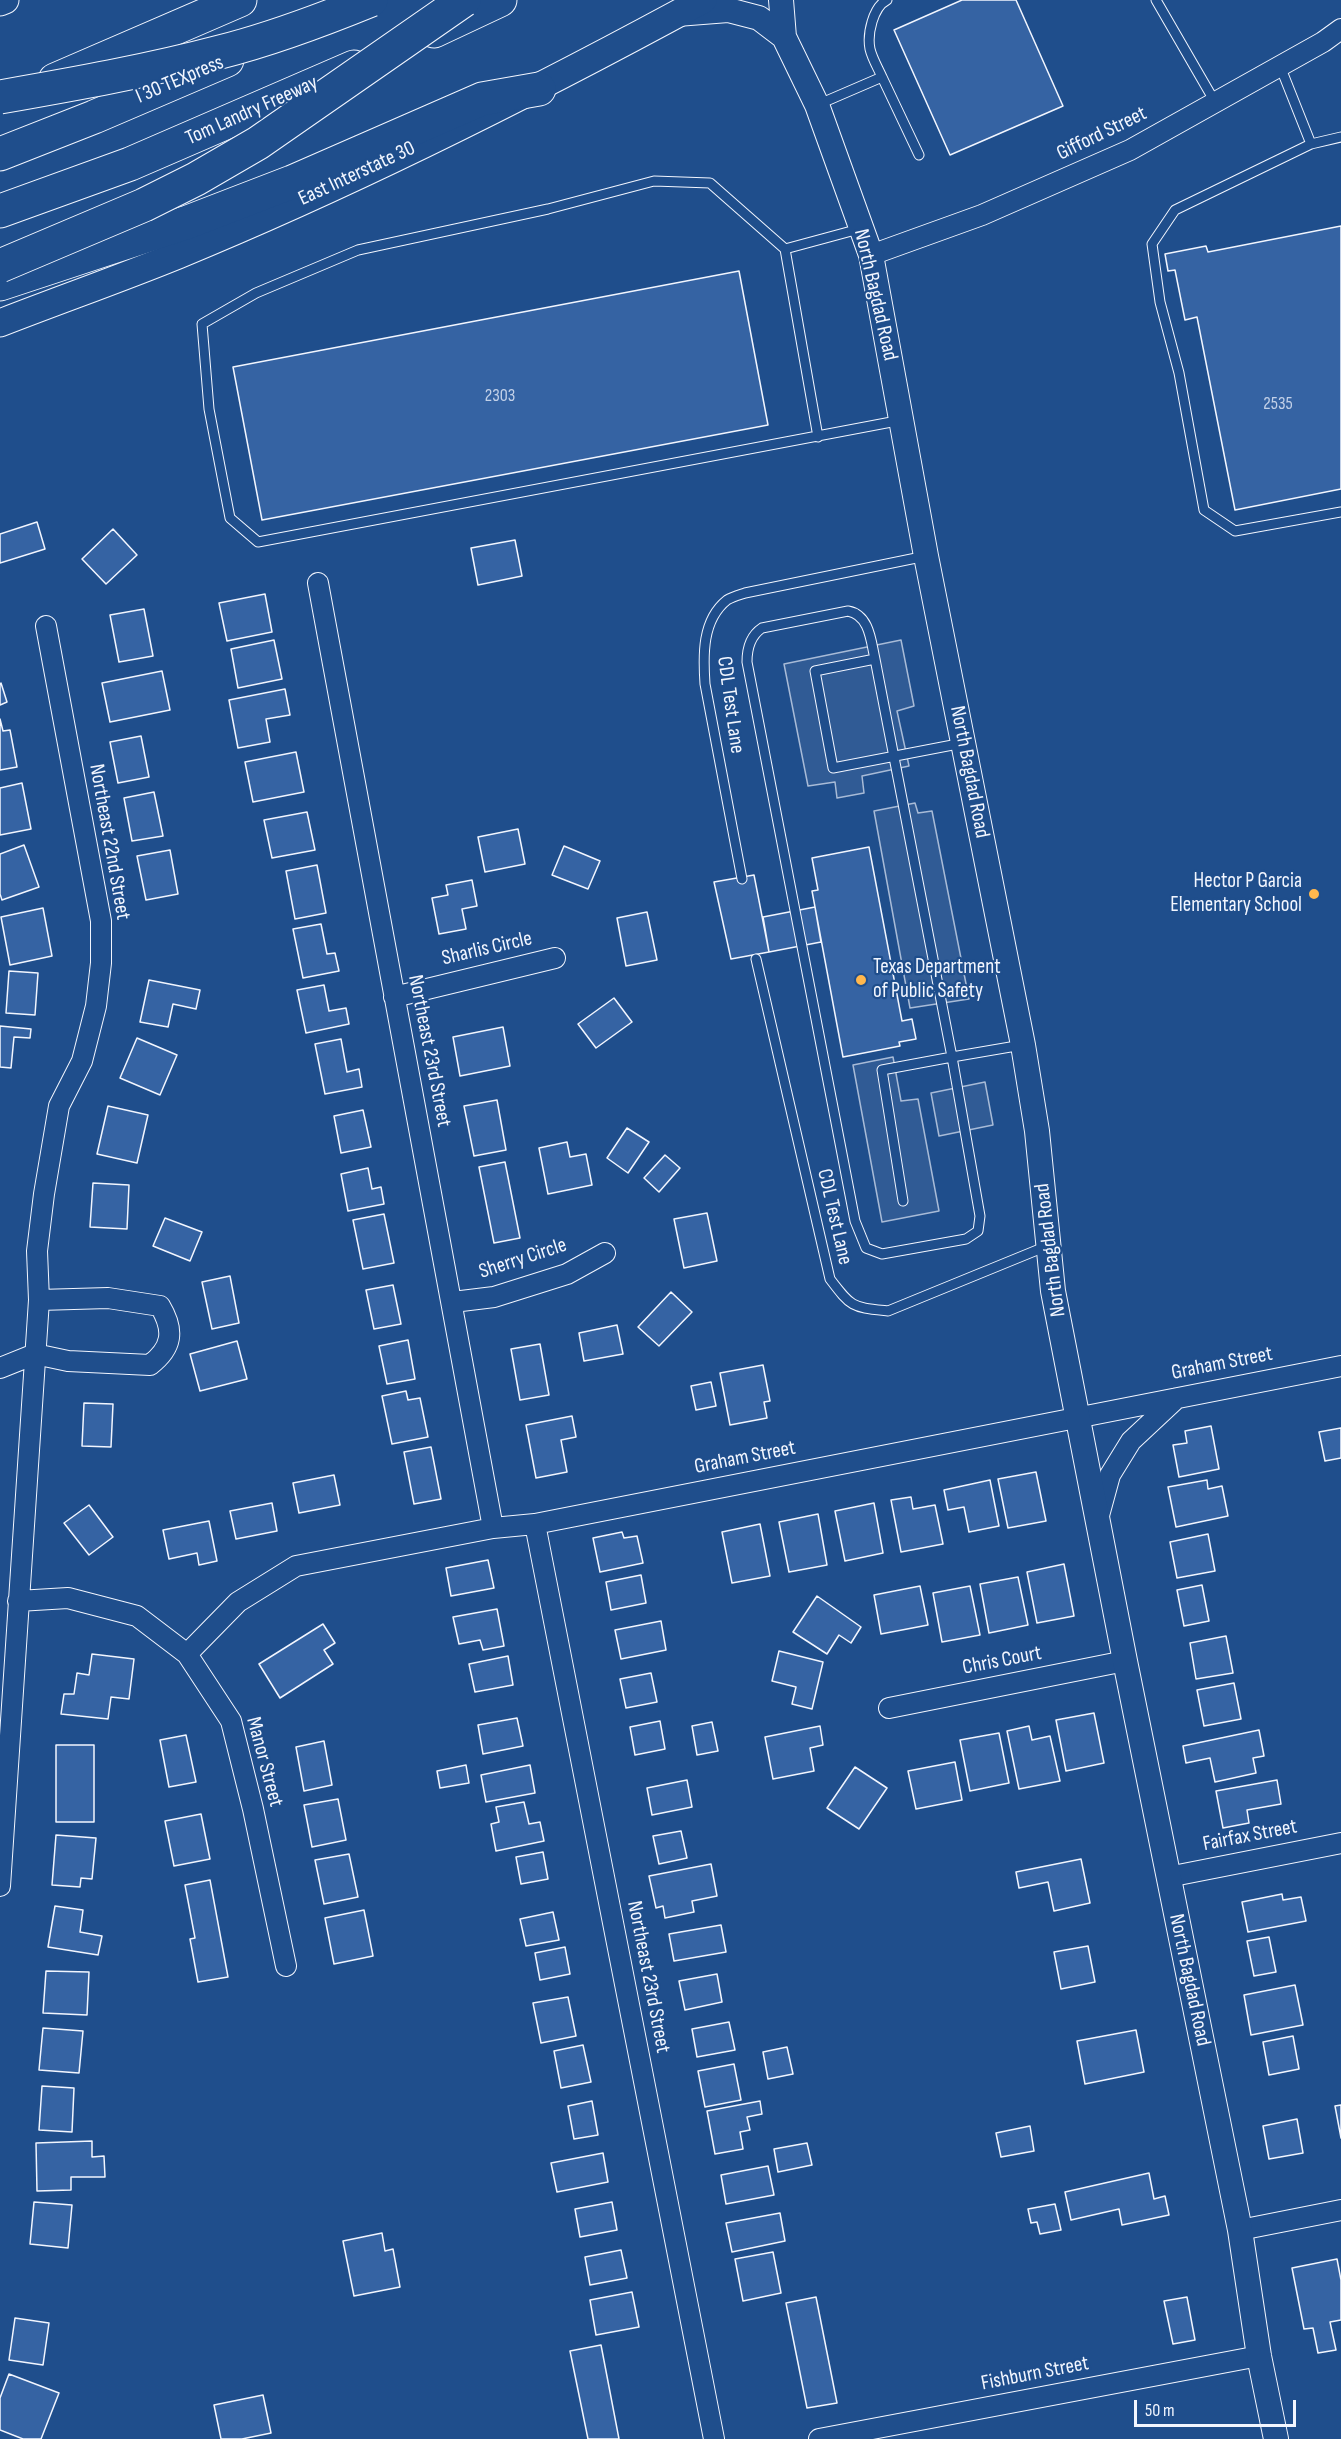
<!DOCTYPE html>
<html>
<head>
<meta charset="utf-8">
<style>
  body { margin:0 }
  #map { position:relative; width:1341px; height:2439px; overflow:hidden; background:#1f4e8c; font-family:"Sofia Sans Condensed",sans-serif }
  canvas { display:block }
  .scale { position:absolute; left:1134px; top:2400px; width:162px; height:27px; box-sizing:border-box; border:3px solid #f2f6ff; border-top:0; padding-left:8px; font-size:18px; line-height:21px; white-space:nowrap; color:#f2f6ff; -webkit-text-stroke:4px #1f4e8c; paint-order:stroke }
</style>
</head>
<body>
<div id="map">
<canvas width="1341" height="2439"></canvas>
<div class="scale">50 m</div>
</div>
<script>
const g = document.querySelector('canvas').getContext('2d');
g.lineJoin = 'round';
function paint(path, color) {
  g.fillStyle = color;
  g.fill(path, 'evenodd');
}
function strokePath(path, color, width, dash) {
  g.strokeStyle = color;
  g.lineWidth = width;
  g.lineCap = dash ? 'butt' : 'round';
  g.setLineDash(dash || []);
  g.stroke(path);
}
function write(font, color, halo, rows, align = 'center') {
  g.font = font + ' "Sofia Sans Condensed",sans-serif';
  g.lineWidth = 4.5;
  g.setLineDash([]);
  g.textBaseline = 'middle';
  g.strokeStyle = halo;
  g.fillStyle = color;
  for (const [text, x, y, turn = 0] of rows) {
    g.save();
    g.translate(x, y);
    g.rotate((+turn || 0) * Math.PI / 180);
    g.textAlign = isNaN(turn) ? turn : align;
    if (halo) g.strokeText(text, 0, 0);
    g.fillText(text, 0, 0);
    g.restore();
  }
}
const parking = new Path2D(`
  M 901,640 L 914,706 L 897,711 L 909,766 L 862,776 L 864,793 L 837,798 L 835,782 L 808,786 L 784,664 Z
  M 915,803 L 918,813 L 932,811 L 969,999 L 910,1008 L 874,811 Z
  M 893,1057 L 901,1101 L 918,1099 L 939,1211 L 882,1222 L 853,1065 Z
  M 985,1082 L 993,1125 L 939,1136 L 931,1093 Z`);
const building = new Path2D(`
  M 962,0 L 1016,0 L 1063,106 L 950,155 L 894,30 Z
  M 1341,226 L 1341,489 L 1235,510 L 1197,317 L 1185,320 L 1175,270 L 1168,271 L 1165,254 L 1206,246 L 1208,252 Z
  M 739,271 L 768,425 L 262,520 L 233,367 Z
  M 37,522 L 45,549 L 0,563 L 0,534 Z
  M 113,529 L 137,555 L 106,584 L 82,559 Z
  M 515,540 L 522,576 L 478,585 L 471,548 Z
  M 265,594 L 272,632 L 227,641 L 219,603 Z
  M 144,609 L 153,656 L 119,662 L 110,615 Z
  M 274,640 L 282,679 L 238,688 L 231,649 Z
  M 162,671 L 170,710 L 110,722 L 102,683 Z
  M 1,683 L 7,702 L 0,705 L 0,684 Z
  M 285,689 L 290,715 L 266,719 L 270,742 L 238,748 L 229,700 Z
  M 0,719 L 3,731 L 10,730 L 17,767 L 0,770 Z
  M 141,736 L 149,777 L 118,783 L 110,742 Z
  M 296,752 L 304,792 L 253,802 L 245,762 Z
  M 22,783 L 31,829 L 0,835 L 0,788 Z
  M 154,792 L 163,836 L 132,841 L 124,798 Z
  M 307,812 L 315,850 L 272,858 L 264,820 Z
  M 518,829 L 525,864 L 485,872 L 478,837 Z
  M 24,845 L 39,887 L 2,900 L 0,894 L 0,854 Z
  M 564,846 L 600,861 L 588,889 L 552,875 Z
  M 869,847 L 902,1021 L 912,1019 L 916,1039 L 899,1042 L 900,1046 L 843,1057 L 812,891 L 818,890 L 812,858 Z
  M 170,850 L 178,894 L 146,900 L 137,856 Z
  M 317,865 L 326,913 L 295,919 L 286,871 Z
  M 754,875 L 769,952 L 731,959 L 714,882 Z
  M 472,880 L 477,906 L 462,909 L 466,929 L 439,934 L 432,898 L 448,895 L 446,885 Z
  M 815,907 L 821,942 L 769,952 L 763,917 Z
  M 43,908 L 52,956 L 10,965 L 1,917 Z
  M 647,912 L 657,960 L 626,966 L 617,918 Z
  M 321,924 L 327,954 L 335,953 L 339,971 L 303,978 L 293,929 Z
  M 9,971 L 38,973 L 35,1015 L 6,1013 Z
  M 149,980 L 200,990 L 196,1009 L 173,1004 L 168,1027 L 140,1022 Z
  M 324,985 L 329,1011 L 346,1008 L 349,1024 L 306,1033 L 297,990 Z
  M 614,998 L 632,1022 L 596,1048 L 578,1024 Z
  M 0,1026 L 31,1029 L 30,1038 L 14,1037 L 11,1068 L 0,1067 Z
  M 503,1027 L 510,1066 L 460,1076 L 453,1037 Z
  M 137,1038 L 177,1055 L 160,1095 L 120,1078 Z
  M 341,1039 L 347,1072 L 359,1069 L 362,1087 L 325,1094 L 315,1044 Z
  M 497,1100 L 506,1150 L 474,1156 L 464,1106 Z
  M 108,1106 L 148,1115 L 137,1163 L 97,1154 Z
  M 363,1110 L 371,1147 L 341,1153 L 334,1116 Z
  M 627,1128 L 649,1142 L 628,1173 L 607,1158 Z
  M 567,1142 L 570,1157 L 586,1154 L 592,1185 L 548,1194 L 539,1148 Z
  M 665,1155 L 680,1168 L 659,1192 L 644,1178 Z
  M 505,1162 L 520,1238 L 494,1243 L 479,1167 Z
  M 368,1168 L 372,1189 L 381,1187 L 384,1204 L 348,1211 L 341,1174 Z
  M 93,1183 L 129,1185 L 127,1229 L 90,1227 Z
  M 707,1213 L 717,1261 L 684,1268 L 674,1219 Z
  M 384,1214 L 394,1263 L 363,1269 L 353,1220 Z
  M 165,1218 L 202,1232 L 190,1261 L 153,1246 Z
  M 230,1276 L 239,1323 L 212,1329 L 202,1282 Z
  M 393,1285 L 401,1324 L 374,1329 L 366,1290 Z
  M 671,1292 L 692,1312 L 659,1346 L 638,1327 Z
  M 617,1325 L 623,1354 L 584,1361 L 579,1333 Z
  M 408,1340 L 415,1379 L 387,1384 L 379,1346 Z
  M 237,1341 L 247,1379 L 200,1391 L 190,1354 Z
  M 540,1344 L 549,1395 L 520,1400 L 511,1349 Z
  M 763,1365 L 770,1401 L 764,1402 L 767,1418 L 730,1425 L 720,1373 Z
  M 711,1382 L 716,1406 L 696,1410 L 691,1386 Z
  M 406,1391 L 408,1400 L 420,1398 L 428,1437 L 392,1444 L 382,1396 Z
  M 84,1403 L 113,1404 L 111,1447 L 82,1446 Z
  M 572,1416 L 576,1437 L 561,1440 L 567,1472 L 536,1478 L 526,1425 Z
  M 1211,1426 L 1219,1469 L 1179,1477 L 1173,1445 L 1187,1443 L 1185,1431 Z
  M 1341,1428 L 1341,1458 L 1325,1461 L 1319,1432 Z
  M 431,1447 L 441,1499 L 414,1504 L 404,1452 Z
  M 1036,1472 L 1046,1521 L 1008,1528 L 998,1479 Z
  M 334,1475 L 340,1505 L 299,1513 L 293,1483 Z
  M 990,1480 L 999,1526 L 969,1532 L 964,1507 L 948,1510 L 944,1490 Z
  M 1207,1480 L 1208,1489 L 1222,1486 L 1228,1516 L 1176,1527 L 1168,1487 Z
  M 911,1497 L 913,1509 L 935,1505 L 943,1544 L 901,1552 L 891,1500 Z
  M 272,1503 L 277,1531 L 236,1539 L 230,1511 Z
  M 874,1503 L 883,1553 L 845,1561 L 835,1511 Z
  M 89,1505 L 113,1537 L 89,1555 L 64,1523 Z
  M 818,1514 L 827,1565 L 789,1572 L 779,1522 Z
  M 209,1521 L 217,1561 L 199,1565 L 197,1553 L 169,1559 L 163,1530 Z
  M 760,1524 L 770,1576 L 732,1583 L 722,1532 Z
  M 622,1532 L 624,1538 L 637,1536 L 643,1563 L 600,1572 L 593,1538 Z
  M 1208,1534 L 1215,1571 L 1177,1578 L 1170,1542 Z
  M 488,1560 L 494,1588 L 451,1596 L 446,1568 Z
  M 1064,1564 L 1074,1616 L 1037,1623 L 1027,1572 Z
  M 641,1575 L 646,1603 L 611,1610 L 606,1582 Z
  M 1018,1577 L 1028,1625 L 989,1633 L 980,1584 Z
  M 1202,1585 L 1209,1621 L 1184,1626 L 1177,1590 Z
  M 920,1586 L 928,1625 L 881,1634 L 874,1595 Z
  M 970,1586 L 980,1635 L 942,1642 L 933,1593 Z
  M 817,1596 L 861,1627 L 851,1643 L 839,1635 L 827,1654 L 793,1632 Z
  M 497,1609 L 504,1646 L 483,1650 L 480,1640 L 459,1644 L 453,1617 Z
  M 661,1621 L 666,1650 L 621,1659 L 615,1630 Z
  M 323,1624 L 335,1643 L 324,1650 L 333,1664 L 280,1698 L 259,1664 Z
  M 1226,1636 L 1233,1673 L 1196,1679 L 1190,1643 Z
  M 779,1651 L 823,1662 L 812,1709 L 792,1704 L 796,1687 L 772,1681 Z
  M 92,1654 L 134,1659 L 129,1699 L 111,1697 L 108,1719 L 61,1714 L 64,1694 L 74,1694 L 77,1673 L 89,1675 Z
  M 508,1656 L 513,1685 L 475,1692 L 469,1664 Z
  M 651,1673 L 657,1702 L 626,1708 L 620,1679 Z
  M 1234,1683 L 1241,1719 L 1204,1726 L 1197,1690 Z
  M 1094,1713 L 1104,1763 L 1066,1771 L 1056,1720 Z
  M 517,1718 L 523,1746 L 483,1754 L 478,1725 Z
  M 660,1721 L 665,1749 L 635,1755 L 630,1727 Z
  M 712,1722 L 718,1751 L 697,1755 L 692,1726 Z
  M 820,1726 L 823,1745 L 810,1748 L 814,1771 L 773,1779 L 765,1737 Z
  M 1029,1726 L 1032,1740 L 1050,1736 L 1060,1781 L 1019,1789 L 1007,1731 Z
  M 1259,1730 L 1264,1756 L 1253,1758 L 1256,1773 L 1215,1782 L 1210,1758 L 1186,1763 L 1183,1746 Z
  M 999,1733 L 1009,1783 L 970,1791 L 960,1740 Z
  M 186,1735 L 196,1782 L 169,1787 L 160,1740 Z
  M 324,1741 L 332,1785 L 304,1791 L 296,1747 Z
  M 56,1745 L 94,1745 L 94,1822 L 56,1822 Z
  M 955,1762 L 962,1800 L 916,1809 L 908,1771 Z
  M 466,1765 L 469,1783 L 440,1788 L 437,1771 Z
  M 530,1765 L 535,1793 L 486,1802 L 481,1775 Z
  M 855,1767 L 887,1788 L 859,1829 L 827,1808 Z
  M 687,1780 L 692,1807 L 652,1815 L 647,1788 Z
  M 1277,1780 L 1281,1804 L 1247,1810 L 1249,1823 L 1223,1828 L 1216,1791 Z
  M 338,1799 L 346,1840 L 312,1847 L 304,1805 Z
  M 524,1802 L 529,1824 L 540,1822 L 544,1841 L 496,1851 L 491,1824 L 499,1822 L 496,1807 Z
  M 201,1814 L 210,1859 L 174,1866 L 165,1821 Z
  M 681,1831 L 687,1858 L 659,1864 L 653,1836 Z
  M 56,1835 L 96,1838 L 92,1879 L 81,1878 L 80,1887 L 52,1885 Z
  M 543,1852 L 548,1879 L 521,1884 L 516,1857 Z
  M 349,1854 L 358,1897 L 324,1904 L 315,1860 Z
  M 1081,1859 L 1090,1903 L 1054,1911 L 1048,1882 L 1019,1888 L 1016,1872 Z
  M 711,1864 L 717,1896 L 692,1901 L 694,1912 L 665,1918 L 663,1906 L 656,1908 L 649,1876 Z
  M 210,1880 L 228,1977 L 198,1982 L 190,1939 L 195,1938 L 185,1885 Z
  M 1282,1894 L 1283,1900 L 1301,1897 L 1306,1921 L 1248,1932 L 1242,1902 Z
  M 55,1906 L 83,1910 L 80,1932 L 102,1936 L 98,1955 L 48,1947 Z
  M 364,1910 L 373,1956 L 334,1964 L 325,1918 Z
  M 553,1912 L 559,1940 L 526,1946 L 520,1919 Z
  M 721,1925 L 726,1952 L 674,1961 L 669,1934 Z
  M 1269,1937 L 1276,1972 L 1254,1976 L 1247,1941 Z
  M 1088,1946 L 1095,1982 L 1061,1989 L 1054,1952 Z
  M 565,1947 L 570,1974 L 540,1980 L 535,1953 Z
  M 46,1971 L 89,1972 L 87,2015 L 43,2013 Z
  M 717,1974 L 722,2002 L 685,2010 L 679,1981 Z
  M 1295,1985 L 1303,2025 L 1251,2035 L 1244,1995 Z
  M 568,1997 L 576,2036 L 541,2043 L 533,2003 Z
  M 729,2022 L 735,2050 L 697,2057 L 692,2029 Z
  M 43,2028 L 83,2031 L 79,2073 L 39,2070 Z
  M 1136,2030 L 1144,2072 L 1085,2084 L 1077,2041 Z
  M 1293,2036 L 1299,2069 L 1269,2075 L 1263,2042 Z
  M 583,2045 L 591,2082 L 561,2088 L 554,2051 Z
  M 787,2047 L 793,2074 L 768,2079 L 763,2052 Z
  M 734,2064 L 741,2100 L 705,2107 L 698,2071 Z
  M 42,2086 L 74,2088 L 72,2132 L 39,2130 Z
  M 592,2101 L 598,2135 L 574,2139 L 568,2106 Z
  M 760,2101 L 762,2114 L 747,2117 L 750,2130 L 740,2132 L 743,2149 L 715,2154 L 707,2111 Z
  M 1341,2105 L 1341,2138 L 1335,2106 Z
  M 1297,2119 L 1303,2153 L 1269,2159 L 1263,2126 Z
  M 1030,2126 L 1034,2151 L 1001,2157 L 996,2133 Z
  M 92,2141 L 92,2157 L 104,2156 L 105,2177 L 71,2177 L 71,2190 L 37,2191 L 36,2143 Z
  M 807,2143 L 812,2165 L 778,2172 L 774,2149 Z
  M 603,2153 L 608,2182 L 557,2192 L 551,2163 Z
  M 768,2166 L 774,2195 L 726,2204 L 721,2175 Z
  M 1149,2173 L 1154,2199 L 1165,2196 L 1169,2215 L 1122,2225 L 1119,2209 L 1071,2220 L 1065,2192 Z
  M 34,2202 L 72,2205 L 68,2248 L 30,2244 Z
  M 612,2202 L 617,2230 L 580,2237 L 575,2209 Z
  M 1055,2204 L 1061,2230 L 1040,2234 L 1037,2222 L 1031,2223 L 1028,2209 Z
  M 780,2213 L 785,2241 L 732,2252 L 726,2223 Z
  M 382,2233 L 385,2251 L 393,2249 L 400,2287 L 354,2296 L 343,2241 Z
  M 621,2250 L 627,2278 L 590,2285 L 585,2257 Z
  M 773,2252 L 781,2293 L 743,2301 L 735,2259 Z
  M 1337,2259 L 1341,2280 L 1341,2320 L 1330,2322 L 1336,2350 L 1318,2353 L 1313,2328 L 1304,2329 L 1292,2268 Z
  M 632,2292 L 639,2327 L 596,2335 L 590,2300 Z
  M 816,2297 L 837,2403 L 807,2408 L 786,2303 Z
  M 1187,2297 L 1195,2340 L 1173,2344 L 1164,2301 Z
  M 15,2318 L 49,2323 L 43,2365 L 9,2360 Z
  M 601,2345 L 619,2439 L 588,2439 L 570,2351 Z
  M 9,2374 L 59,2393 L 41,2439 L 23,2439 L 0,2430 L 0,2398 Z
  M 263,2395 L 271,2433 L 242,2439 L 221,2439 L 214,2405 Z`);
const service = new Path2D(`
  M 1156,0 L 1215,102
  M 1280,66 L 1311,144
  M 882,77 L 919,155
  M 817,105 L 882,77 C 878,68 872,58 870,49 C 867,34 873,7 887,0
  M 1341,137 L 1311,144 L 1175,210 L 1152,244 L 1160,302 L 1179,373 L 1204,510 L 1235,531 L 1341,512
  M 859,229 L 785,249 L 710,183 L 654,181 L 548,209 L 358,250 L 256,293 L 202,324 L 209,409 L 230,518 L 258,542 L 902,420
  M 785,249 L 818,437
  M 875,659 C 871,642 870,615 848,611 L 762,628 C 750,636 747,648 747,662 L 855,1221 L 866,1248 L 882,1254 L 966,1239 L 978,1231 L 980,1216 L 952,1057 L 882,1070 L 903,1201
  M 963,743 L 833,768 L 815,671 L 875,659 L 952,1057 L 1022,1045
  M 742,879 L 705,684 C 703,655 702,620 727,600 C 732,597 739,595 745,593 L 926,556
  M 756,959 L 830,1279 C 852,1308 852,1307 888,1311 L 1047,1246`);
const minor = new Path2D(`
  M 871,255 L 982,215 L 1130,150 L 1323,42 L 1341,29
  M 318,583 L 493,1528
  M 394,997 L 555,958
  M 453,1302 L 494,1297 L 567,1274 L 605,1253
  M 0,1368 L 35,1354 L 68,1361 L 150,1365 C 172,1348 175,1331 160,1306 L 108,1298 L 39,1300
  M 1098,1519 L 1110,1475 L 1131,1441 L 1177,1398
  M 535,1524 L 714,2439
  M 18,1601 L 68,1598 L 137,1616 L 187,1654 L 231,1721 L 253,1809 L 286,1966
  M 187,1654 L 238,1602 L 296,1566 L 493,1528 L 535,1524 L 1341,1366
  M 889,1708 L 1125,1661
  M 1168,1877 L 1341,1843
  M 0,1886 L 39,1300 L 37,1251 L 44,1194 L 59,1106 L 82,1061 L 96,1006 L 101,963 L 101,921 L 46,626
  M 1240,2230 L 1341,2210
  M 819,2439 L 1259,2356`);
const tertiary = new Path2D(`
  M 781,0 L 784,37 L 817,105 L 871,255 L 926,556 L 1023,1045 L 1037,1131 L 1053,1291 L 1125,1661 L 1240,2230 L 1259,2356 L 1276,2439
  M 677,14 L 728,10 L 759,18 L 784,37`);
const secondary = new Path2D(`
  M 0,2 L 5,0
  M 0,323 C 59,300 119,279 178,255 C 358,181 532,93 703,0`);
const motorway = new Path2D(`
  M 434,31 L 500,0
  M 55,80 L 240,0
  M 0,154 L 94,117 L 227,60
  M 0,211 L 130,164 L 354,67
  M 0,284 L 188,222 L 292,182 L 482,99 L 539,89`);
const motorwayBridge = new Path2D(`
  M 0,97 C 74,84 148,71 220,52 C 272,39 322,20 371,0
  M 0,266 L 144,205 L 196,179 L 258,143 L 464,0`);
const markers = [
  [1314,894,6,"#ffb74d"],
  [861,980,6,"#ffb74d"]
];
const numberNames = [
  ["2303",500,396],
  ["2535",1278,404]
];
const streetNames = [
  ["I 30 TEXpress",180,80,-23],
  ["Tom Landry Freeway",252,111,-24],
  ["Gifford Street",1102,134,-26],
  ["East Interstate 30",357,174,-25],
  ["North Bagdad Road",875,295,77],
  ["CDL Test Lane",730,705,82],
  ["North Bagdad Road",969,772,79],
  ["Northeast 22nd Street",109,842,80],
  ["Sharlis Circle",487,949,-13],
  ["Northeast 23rd Street",429,1051,79],
  ["CDL Test Lane",834,1217,77],
  ["North Bagdad Road",1051,1250,-97],
  ["Sherry Circle",523,1259,-18],
  ["Graham Street",1222,1364,-11],
  ["Graham Street",745,1458,-11],
  ["Chris Court",1002,1661,-11],
  ["Manor Street",264,1762,75],
  ["Fairfax Street",1250,1836,-11],
  ["Northeast 23rd Street",648,1977,79],
  ["North Bagdad Road",1189,1980,78],
  ["Fishburn Street",1035,2374,-11]
];
const poiNames = [
  ["Hector P Garcia",1302,882],
  ["Elementary School",1302,906],
  ["Texas Department",873,968,"left"],
  ["of Public Safety",873,992,"left"]
];
paint(parking, '#305b95');
strokePath(parking, '#a8bbd7', 1.5);
paint(building, '#3563a3');
strokePath(building, '#f2f6ff', 1.5);
strokePath(service, '#f2f6ff', 11);
strokePath(minor, '#f2f6ff', 22);
strokePath(tertiary, '#f2f6ff', 26);
strokePath(secondary, '#f2f6ff', 29);
strokePath(motorway, '#f2f6ff', 35);
strokePath(service, '#1f4e8c', 9);
strokePath(minor, '#1f4e8c', 20);
strokePath(tertiary, '#1f4e8c', 24);
strokePath(secondary, '#1f4e8c', 27);
strokePath(motorway, '#1f4e8c', 33);
strokePath(motorwayBridge, '#f2f6ff', 35, []);
strokePath(motorwayBridge, '#1f4e8c', 33);
for (const [x, y, r, color] of markers) {
  const dot = new Path2D();
  dot.arc(x, y, r, 0, 2 * Math.PI);
  g.fillStyle = color;
  g.fill(dot);
  strokePath(dot, '#1f4e8c', 2);
}
write('18px', '#c3d1e8', null, numberNames);
write('21px', '#f2f6ff', '#1f4e8c', streetNames);
write('21px', '#f2f6ff', '#1f4e8c', poiNames, 'right');
</script>
</body>
</html>
